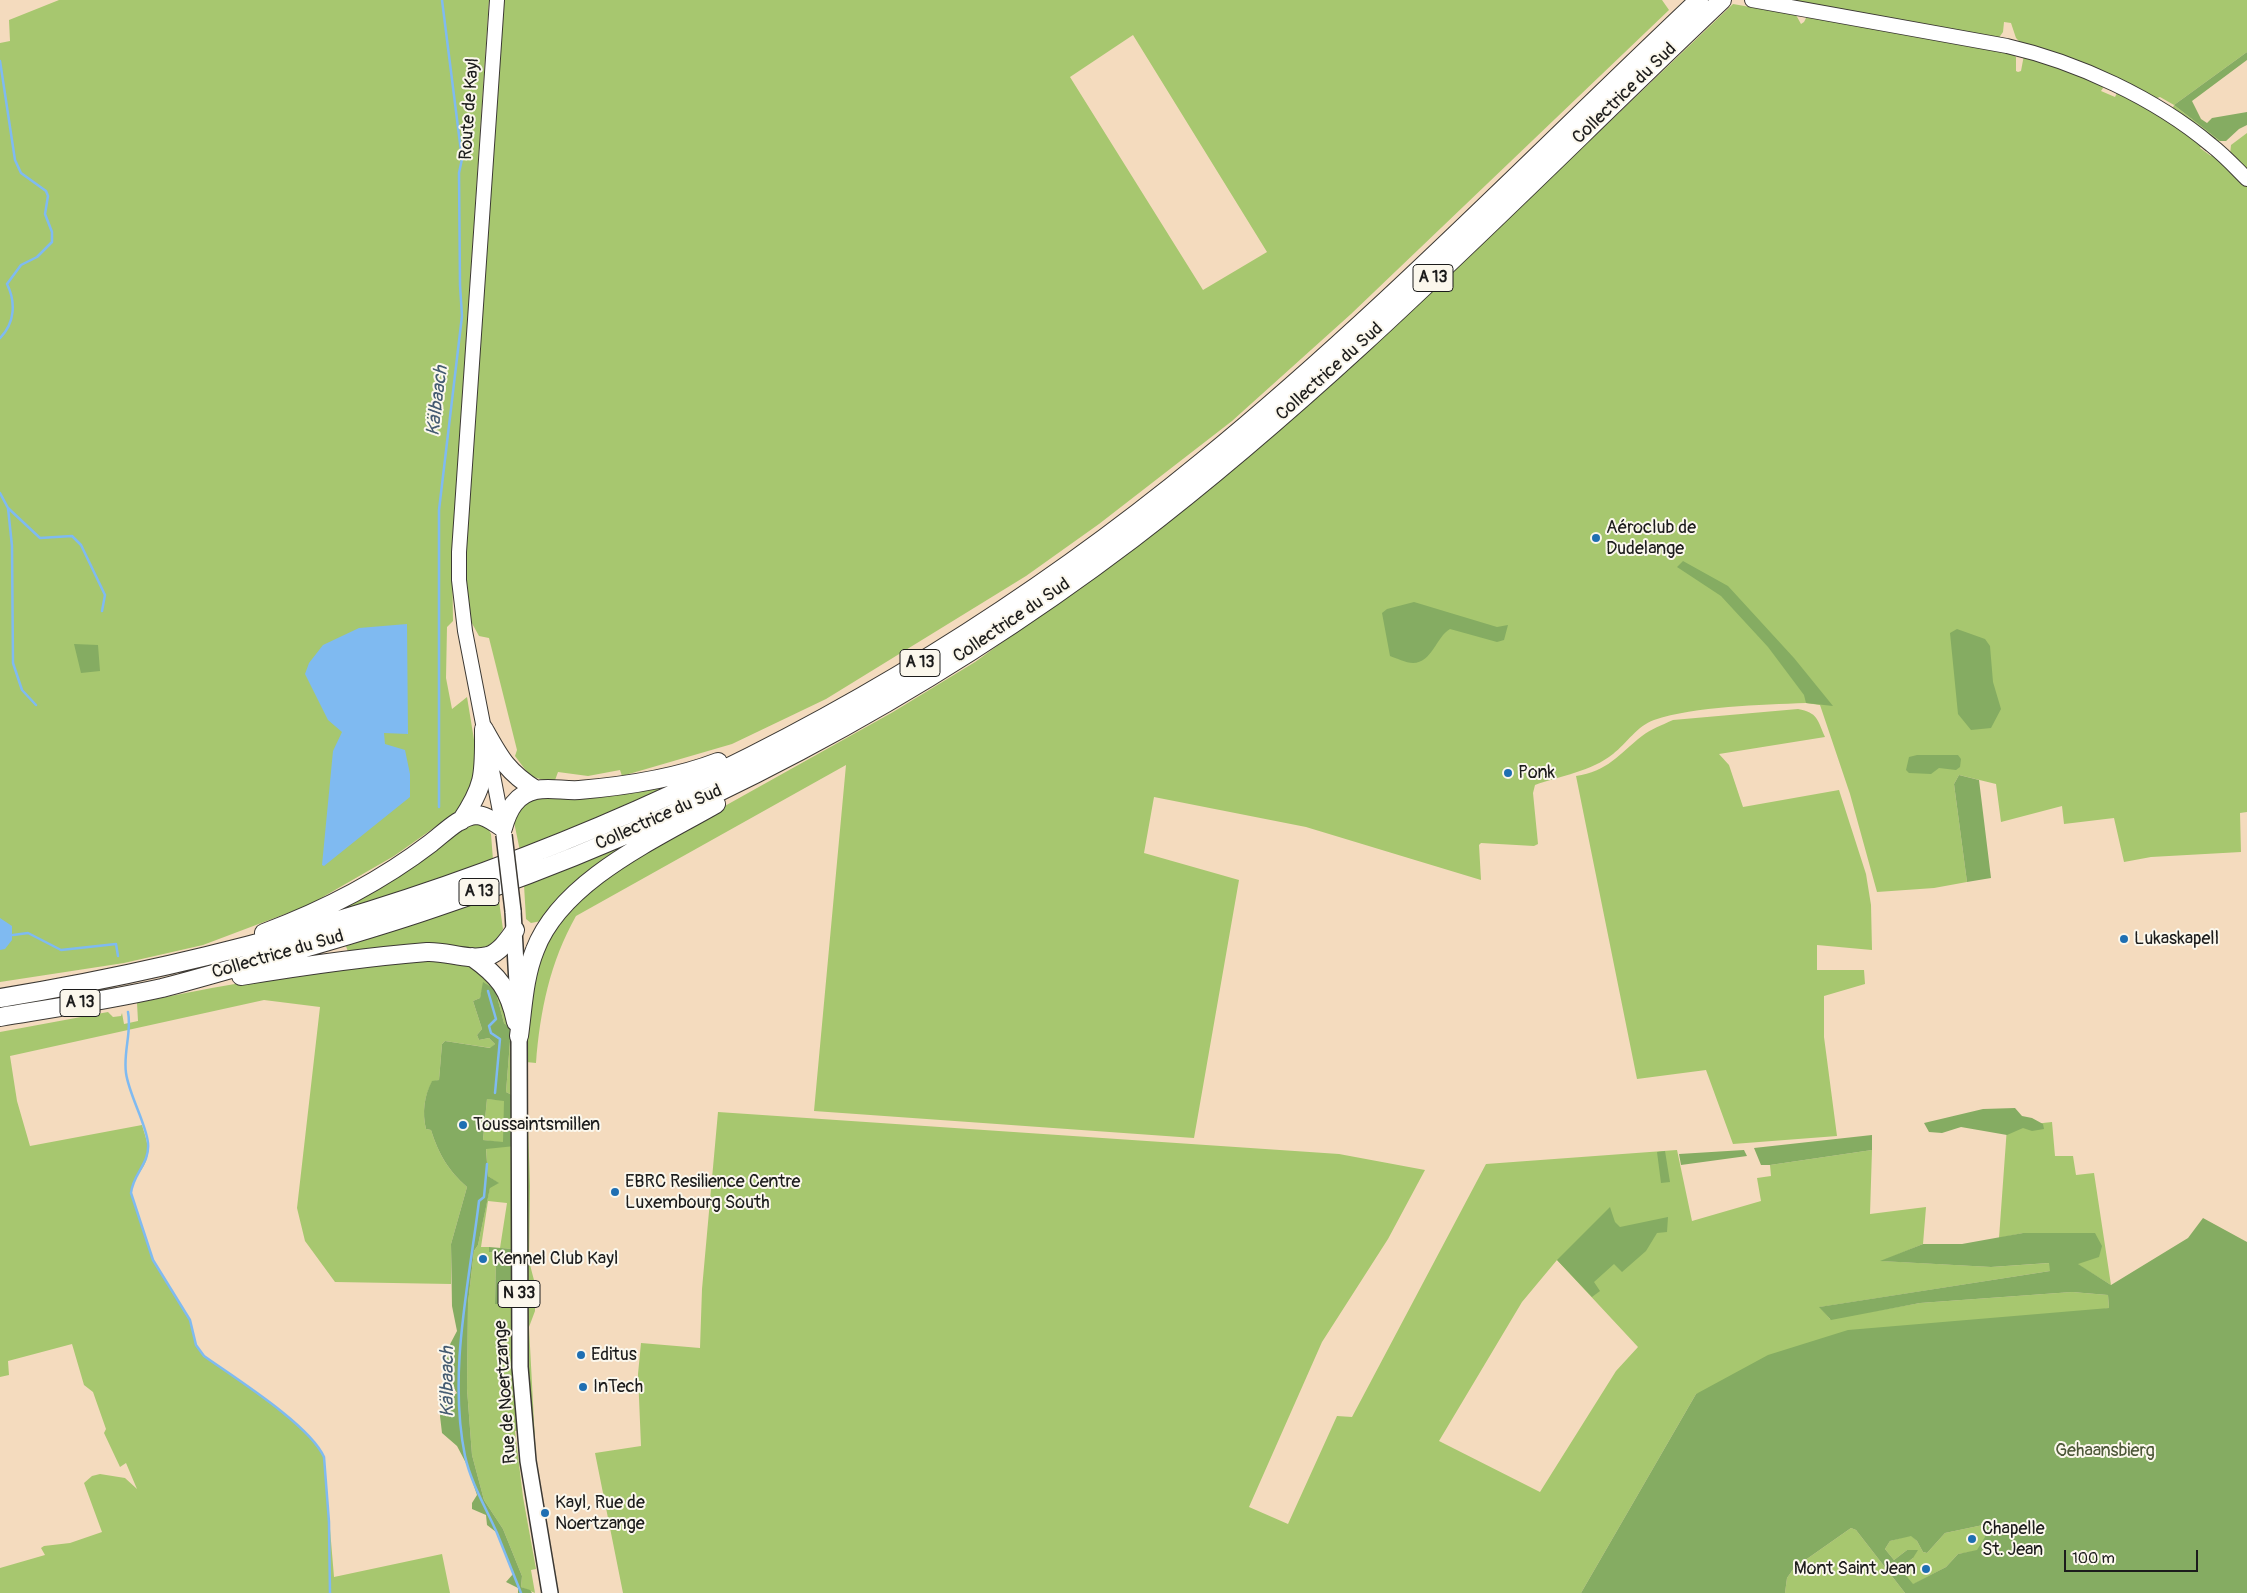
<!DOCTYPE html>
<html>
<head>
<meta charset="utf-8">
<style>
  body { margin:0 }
  #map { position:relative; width:2247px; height:1593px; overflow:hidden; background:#f4dbbe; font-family:Pangolin,sans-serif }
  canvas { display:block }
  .scale { position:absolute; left:2064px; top:1550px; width:134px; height:22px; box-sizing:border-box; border:2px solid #1c1c1c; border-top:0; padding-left:6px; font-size:15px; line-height:18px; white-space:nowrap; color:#1c1c1c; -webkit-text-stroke:4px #fbf7ec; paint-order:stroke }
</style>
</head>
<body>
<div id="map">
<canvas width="2247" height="1593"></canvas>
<div class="scale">100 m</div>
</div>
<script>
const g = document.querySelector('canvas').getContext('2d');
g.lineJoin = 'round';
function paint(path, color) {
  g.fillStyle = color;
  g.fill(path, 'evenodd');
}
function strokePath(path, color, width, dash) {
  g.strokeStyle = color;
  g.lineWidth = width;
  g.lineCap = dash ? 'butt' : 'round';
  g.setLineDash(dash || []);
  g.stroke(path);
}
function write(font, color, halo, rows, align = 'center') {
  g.font = font + ' Pangolin,sans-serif';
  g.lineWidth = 4;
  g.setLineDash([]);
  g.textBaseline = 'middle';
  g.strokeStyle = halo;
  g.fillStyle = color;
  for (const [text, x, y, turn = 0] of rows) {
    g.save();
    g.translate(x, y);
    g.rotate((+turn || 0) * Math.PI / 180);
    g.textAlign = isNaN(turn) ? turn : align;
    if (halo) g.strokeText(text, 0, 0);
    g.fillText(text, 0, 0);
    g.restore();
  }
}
const green = new Path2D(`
  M 59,0 L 489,0 L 452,550 L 453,621 L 447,627 L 446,678 L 452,709 L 467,697 L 479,770 L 473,788 L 458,811 L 394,856 L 309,905 L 203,945 L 124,963 L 0,982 L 0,43 L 10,41 L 9,20 Z
  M 504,0 L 1662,0 L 1669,10 L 1351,314 L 1232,421 L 1099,524 L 1026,576 L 826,699 L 732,744 L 622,776 L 620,770 L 588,776 L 558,772 L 554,783 L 530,776 L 515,756 L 517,750 L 489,638 L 479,636 L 468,616 L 466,547 ZM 1133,35 L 1267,252 L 1203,290 L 1070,77 Z
  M 1776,0 L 2247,0 L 2247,52 L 2174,105 L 2220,141 L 2215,142 L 2172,110 L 2174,105 L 2160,97 L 2154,99 L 2021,43 L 2016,38 L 2011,23 L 2004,22 L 2003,32 L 1998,39 Z
  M 1733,4 L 1796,15 L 1801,24 L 1804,22 L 1807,16 L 2006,50 L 2016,57 L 2016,71 L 2018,72 L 2021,71 L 2024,55 L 2049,62 L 2102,86 L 2103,88 L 2101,91 L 2115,97 L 2117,93 L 2176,124 L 2203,144 L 2200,148 L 2211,156 L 2213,153 L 2247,185 L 2247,812 L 2240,813 L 2241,852 L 2151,857 L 2124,862 L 2114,818 L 2064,824 L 2062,806 L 2001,822 L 1996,784 L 1959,775 L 1954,784 L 1967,882 L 1934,888 L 1877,892 L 1850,794 L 1820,705 L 1806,703 C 1761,705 1695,706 1654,720 C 1637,726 1627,743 1613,754 C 1592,771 1560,776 1535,785 L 1533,793 L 1538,844 L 1534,846 L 1481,843 L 1479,845 L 1481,880 L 1306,827 L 1154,797 L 1144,853 L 1239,880 L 1194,1138 L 814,1111 L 846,765 L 576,916 C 550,962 540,1011 536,1063 L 526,1062 L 529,996 L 547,936 L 587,890 L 655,845 L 893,712 L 975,662 L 1156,531 L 1222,479 L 1301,412 L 1423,300 Z
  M 2247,133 L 2247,172 L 2230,155 L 2231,145 Z
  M 1798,709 C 1818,713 1817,719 1825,737 L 1719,754 L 1729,765 L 1743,807 L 1839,790 L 1866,874 L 1871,905 L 1872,950 L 1817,945 L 1817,970 L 1864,970 L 1865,984 L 1824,996 L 1824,1037 L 1837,1136 L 1733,1144 L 1706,1070 L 1637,1079 L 1576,776 C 1607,772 1619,754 1642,736 C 1651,729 1662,725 1673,720 Z
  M 669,781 L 672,786 L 520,851 L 513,817 L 530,797 Z
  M 472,823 L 486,825 L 491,834 L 493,860 L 331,915 Z
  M 621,845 L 624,852 L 541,921 L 531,923 L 526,919 L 524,885 Z
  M 498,894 L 503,929 L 500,934 L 502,936 L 481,951 L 349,955 L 346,946 L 441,915 Z
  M 437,958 C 451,960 466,962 479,969 C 519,993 514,1054 516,1095 L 527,1096 L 530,1186 L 529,1261 L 535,1284 L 535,1311 L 529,1327 L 536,1460 L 528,1461 L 525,1430 L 515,1431 L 523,1497 L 536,1569 L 531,1570 L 535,1593 L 521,1587 L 522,1576 L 503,1529 L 484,1500 L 472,1455 L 467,1389 L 468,1303 L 474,1251 L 478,1245 L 490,1187 L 498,1183 L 488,1176 L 486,1148 L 515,1145 L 514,1096 L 506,1092 L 511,1029 L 504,1023 L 495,989 L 484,983 L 480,998 L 473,1001 L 482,1029 L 477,1035 L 479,1040 L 489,1038 L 495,1044 L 491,1048 L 445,1041 L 442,1044 L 439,1080 L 432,1082 C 424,1096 422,1113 426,1129 L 431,1130 C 439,1155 448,1170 467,1187 L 451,1244 L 451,1284 L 335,1282 L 305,1241 L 297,1208 L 320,1007 L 264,1000 L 10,1056 L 17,1101 L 30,1146 L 142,1125 C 145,1136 151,1149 146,1161 C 141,1174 132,1177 131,1193 L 153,1260 L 190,1320 L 196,1345 L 204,1356 C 235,1378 310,1425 324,1457 L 334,1577 L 442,1554 L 450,1593 L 0,1593 L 0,1568 L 45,1555 L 41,1548 L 44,1546 L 70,1543 L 102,1532 L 84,1483 L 92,1476 L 100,1474 L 125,1478 L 137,1489 L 126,1463 L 120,1467 L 104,1433 L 106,1429 L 93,1392 L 84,1385 L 72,1344 L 8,1361 L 9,1375 L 0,1377 L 0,1032 L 108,1012 L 113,1017 L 121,1016 L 122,1013 L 124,1024 L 138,1021 L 137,1003 C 237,982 336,965 437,958 ZM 488,1201 L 507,1203 L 500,1248 L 513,1249 L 513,1300 L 507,1304 L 495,1303 L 496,1253 L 489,1252 L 489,1247 L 481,1247 Z
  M 487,1099 L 504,1100 L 504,1143 L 483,1140 Z
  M 718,1112 L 1339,1154 L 1425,1170 L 1388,1239 L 1322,1342 L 1249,1507 L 1288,1524 L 1337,1416 L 1352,1417 L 1486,1164 L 1677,1150 L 1692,1221 L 1761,1201 L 1757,1178 L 1771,1176 L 1770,1165 L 1872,1150 L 1870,1214 L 1926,1207 L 1923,1244 L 1882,1261 L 1991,1267 L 2050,1263 L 2050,1271 L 1820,1307 L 1830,1319 L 1920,1303 L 2072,1292 L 2108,1295 L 2109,1308 L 1696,1394 L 1581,1593 L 623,1593 L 595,1453 L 641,1446 L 638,1374 L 641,1343 L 700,1348 L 702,1289 ZM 1557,1260 L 1638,1347 L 1616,1371 L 1540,1492 L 1439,1441 L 1522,1302 Z
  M 2052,1122 L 2055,1156 L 2073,1156 L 2076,1175 L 2094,1173 L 2111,1285 L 2077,1264 L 2095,1233 L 2023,1233 L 1999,1238 L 2007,1127 Z
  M 1983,1525 L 1986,1537 L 1977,1551 L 1958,1554 L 1946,1567 L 1912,1585 L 1899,1568 L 1913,1558 L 1907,1550 L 1894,1560 L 1885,1549 L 1890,1541 L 1911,1535 L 1917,1541 L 1923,1552 L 1927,1553 L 1945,1533 Z
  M 1851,1528 L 1856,1530 L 1905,1593 L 1785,1593 L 1787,1578 L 1794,1568 Z`);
const forest = new Path2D(`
  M 2247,52 L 2247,60 L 2192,101 L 2201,119 L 2207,123 L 2212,118 L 2247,112 L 2247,125 L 2239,129 L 2226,141 L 2220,141 L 2174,105 Z
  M 1683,561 L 1728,586 L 1794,658 L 1833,706 L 1806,703 L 1804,695 L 1768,647 L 1721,596 L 1677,567 Z
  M 1414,602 L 1497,627 L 1508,625 L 1504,640 L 1497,642 L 1450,629 C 1436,637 1432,663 1413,663 C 1406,663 1396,658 1390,656 L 1382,613 L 1387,609 Z
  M 1957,629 L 1985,639 L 1990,646 L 1993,682 L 2001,709 L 1991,728 L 1971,730 L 1958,714 L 1950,633 Z
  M 74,644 L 98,645 L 100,671 L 81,673 Z
  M 1917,755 L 1958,755 L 1961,759 L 1960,767 L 1956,770 L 1939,768 L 1931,774 L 1909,773 L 1906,770 L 1909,757 Z
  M 1959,775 L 1979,780 L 1991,878 L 1967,882 L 1954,784 Z
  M 483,982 L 495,989 L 504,1023 L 511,1029 L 506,1092 L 514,1096 L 515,1146 L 486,1149 L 488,1176 L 499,1183 L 490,1188 L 478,1245 L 474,1251 L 468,1303 L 467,1389 L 472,1455 L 484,1500 L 503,1529 L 522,1576 L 521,1587 L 530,1590 L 532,1593 L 518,1593 L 518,1588 L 506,1582 L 513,1574 L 496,1532 L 487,1525 L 486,1515 L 472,1509 L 472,1503 L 477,1495 L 467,1465 L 457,1446 L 442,1433 L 440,1416 L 443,1403 L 457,1393 L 445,1375 L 447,1350 L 457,1331 L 452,1306 L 451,1244 L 467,1187 C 448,1170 439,1155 431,1130 L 426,1129 C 422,1113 424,1096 432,1081 L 439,1080 L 442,1044 L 445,1041 L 490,1048 L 495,1044 L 489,1038 L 479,1040 L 477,1035 L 482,1029 L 473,1001 L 480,998 ZM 487,1099 L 504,1101 L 503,1142 L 483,1140 Z
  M 2015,1108 L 2022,1116 L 2032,1118 L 2043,1124 L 2044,1129 L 2032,1131 L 2023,1128 L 2007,1135 L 1961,1127 L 1942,1133 L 1929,1132 L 1924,1123 L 1983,1109 Z
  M 1872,1135 L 1872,1150 L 1770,1165 L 1761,1165 L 1754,1148 Z
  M 1744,1150 L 1747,1156 L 1681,1165 L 1679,1154 Z
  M 1665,1151 L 1670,1182 L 1661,1183 L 1657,1152 Z
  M 1610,1207 L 1615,1222 L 1620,1227 L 1668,1217 L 1667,1232 L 1657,1233 L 1646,1251 L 1622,1272 L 1614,1264 L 1594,1282 L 1600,1291 L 1592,1297 L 1557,1260 Z
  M 2203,1218 L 2247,1242 L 2247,1593 L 1905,1593 L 1856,1530 L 1851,1528 L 1794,1568 L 1787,1578 L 1785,1593 L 1581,1593 L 1696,1394 L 1768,1355 L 1848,1330 L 2109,1308 L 2108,1295 L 2072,1292 L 1920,1303 L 1831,1320 L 1819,1307 L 2050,1271 L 2049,1263 L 1991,1267 L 1880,1261 L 1923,1244 L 1962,1244 L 2023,1233 L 2095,1233 L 2102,1246 L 2099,1257 L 2078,1264 L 2111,1285 L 2188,1238 ZM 1983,1525 L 1985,1537 L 1977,1550 L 1958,1554 L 1946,1567 L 1913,1584 L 1900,1568 L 1913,1558 L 1918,1550 L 1907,1550 L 1894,1560 L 1885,1549 L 1890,1541 L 1911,1536 L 1917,1541 L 1923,1552 L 1927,1553 L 1945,1533 Z
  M 489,1247 L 513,1249 L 513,1300 L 507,1304 L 495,1304 L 496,1253 L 489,1252 Z`);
const water = new Path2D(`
  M 407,624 L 408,734 L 384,733 L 385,744 L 405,750 L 410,774 L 410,797 L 324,866 L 322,865 L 333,751 L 342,732 L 328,720 L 305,674 L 309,663 L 323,645 L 359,628 Z
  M 0,918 L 12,926 L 12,940 L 5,949 L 0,950 Z`);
const stream = new Path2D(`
  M 0,61 L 15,160 L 21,173 L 46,191 L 48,196 L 45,214 L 52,232 L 52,242 L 37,257 L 21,265 L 7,284 C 16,302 15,323 0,338
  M 0,493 L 8,508 L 12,546 L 13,663 L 22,690 L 36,705
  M 8,508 L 40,538 L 72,536 L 81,545 L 105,595 L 102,611
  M 439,807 L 439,510 L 462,316 L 460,285 L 459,173 L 462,159 L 442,0
  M 13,935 L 28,933 L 61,950 L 116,944 L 118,956
  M 488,991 L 496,1019 L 489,1026 L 491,1033 L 500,1039 L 495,1093
  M 128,1012 C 132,1032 123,1052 126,1073 C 129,1095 146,1123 148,1143 C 150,1164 133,1173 131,1193 L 153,1260 L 190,1320 L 196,1345 L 204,1356 C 235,1378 310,1425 324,1457 L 329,1522 L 330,1593
  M 487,1164 L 484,1197 L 479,1201 C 469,1284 448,1372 465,1456 C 471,1483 486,1508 497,1533 C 505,1553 513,1573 521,1593`);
const secondary = new Path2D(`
  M 497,0 L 459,552 L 459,580 L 465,631 L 503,827
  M 1752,0 L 2007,46 C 2077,62 2155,98 2211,145 C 2224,155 2235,167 2247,179`);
const primary = new Path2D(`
  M 513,911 L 518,1001
  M 519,1024 L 520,1367 L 528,1461 L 550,1593`);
const motorway = new Path2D(`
  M 485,731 C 501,760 508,772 536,790
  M 461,821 C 486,784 484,773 484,729
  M 264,933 C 323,911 380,882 431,843 C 443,834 460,816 476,815 C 486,815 495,823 503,828 C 508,810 516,794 536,790 C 549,787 565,791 579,790 C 626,786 674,779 718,762
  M 472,957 C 499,976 509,989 516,1022
  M 241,976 C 302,966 364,957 427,952 C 447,951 468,961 488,956 C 500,952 508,940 515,930
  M 0,998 C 446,925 854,748 1203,461 C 1378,318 1535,155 1699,0
  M 0,1017 C 54,1008 108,1000 162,988 C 201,978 241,966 280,955 C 333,940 385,925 437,907 C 684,825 925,696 1132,539 C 1344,377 1529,183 1722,0
  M 519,1036 C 523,1007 524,977 535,950 C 561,881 655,839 716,804`);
const primaryBridge = new Path2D(`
  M 504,835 L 513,911`);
const markers = [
  [1596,538,5,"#1f6fb2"],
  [1508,773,5,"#1f6fb2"],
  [2124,939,5,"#1f6fb2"],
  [463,1125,5,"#1f6fb2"],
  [615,1192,5,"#1f6fb2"],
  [483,1259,5,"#1f6fb2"],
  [581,1355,5,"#1f6fb2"],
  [583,1387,5,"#1f6fb2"],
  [545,1513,5,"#1f6fb2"],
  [1972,1539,5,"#1f6fb2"],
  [1926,1569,5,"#1f6fb2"]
];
const shields = [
  [1433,278,40],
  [920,663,40],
  [479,892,40],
  [80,1003,40],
  [519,1294,42]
];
const shieldNames = [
  ["A 13",1433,278],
  ["A 13",920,663],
  ["A 13",479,892],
  ["A 13",80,1003],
  ["N 33",519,1294]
];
const streetNames = [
  ["Collectrice du Sud",1625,94,-44],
  ["Route de Kayl",470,109,-86],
  ["Collectrice du Sud",1330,372,-42],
  ["Collectrice du Sud",1012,621,-34],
  ["Collectrice du Sud",659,818,-24],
  ["Collectrice du Sud",278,955,-16],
  ["Rue de Noertzange",506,1392,-94]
];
const poiNames = [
  ["Aéroclub de",1606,528],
  ["Dudelange",1606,549],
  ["Ponk",1518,773],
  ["Lukaskapell",2134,939],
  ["Toussaintsmillen",473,1125],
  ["EBRC Resilience Centre",625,1182],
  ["Luxembourg South",625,1203],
  ["Kennel Club Kayl",493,1259],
  ["Editus",591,1355],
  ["InTech",593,1387],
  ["Kayl, Rue de",555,1503],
  ["Noertzange",555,1524],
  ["Chapelle",1982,1529],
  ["St. Jean",1982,1550],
  ["Mont Saint Jean",1916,1569,"right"]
];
const parkNames = [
  ["Gehaansbierg",2105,1451]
];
const waterNames = [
  ["Kälbaach",438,401,-83],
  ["Kälbaach",448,1382,-90]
];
paint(green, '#a7c76f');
paint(forest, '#85ac62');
paint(water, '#7fbaf1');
strokePath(stream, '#7fbaf1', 2.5);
strokePath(secondary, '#3c3934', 16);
strokePath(primary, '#3c3934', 18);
strokePath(motorway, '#3c3934', 20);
strokePath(secondary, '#fff', 14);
strokePath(primary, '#fff', 15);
strokePath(motorway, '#fff', 18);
strokePath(primaryBridge, '#3c3934', 18, []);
strokePath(primaryBridge, '#fff', 15);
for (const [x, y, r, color] of markers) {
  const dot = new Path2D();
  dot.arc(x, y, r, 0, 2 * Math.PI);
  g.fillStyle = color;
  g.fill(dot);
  strokePath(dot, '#fbf7ec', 2);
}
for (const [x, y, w] of shields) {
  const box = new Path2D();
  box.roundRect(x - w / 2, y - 13.5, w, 27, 4);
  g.fillStyle = '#fbf7ec';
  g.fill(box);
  strokePath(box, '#1c1c1c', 1);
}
write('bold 16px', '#1c1c1c', null, shieldNames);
write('18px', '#1c1c1c', '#fbf7ec', streetNames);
write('18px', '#1c1c1c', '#fbf7ec', poiNames, 'left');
write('18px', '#4d5839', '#fbf7ec', parkNames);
write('italic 19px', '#445b71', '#fbf7ec', waterNames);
</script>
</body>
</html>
